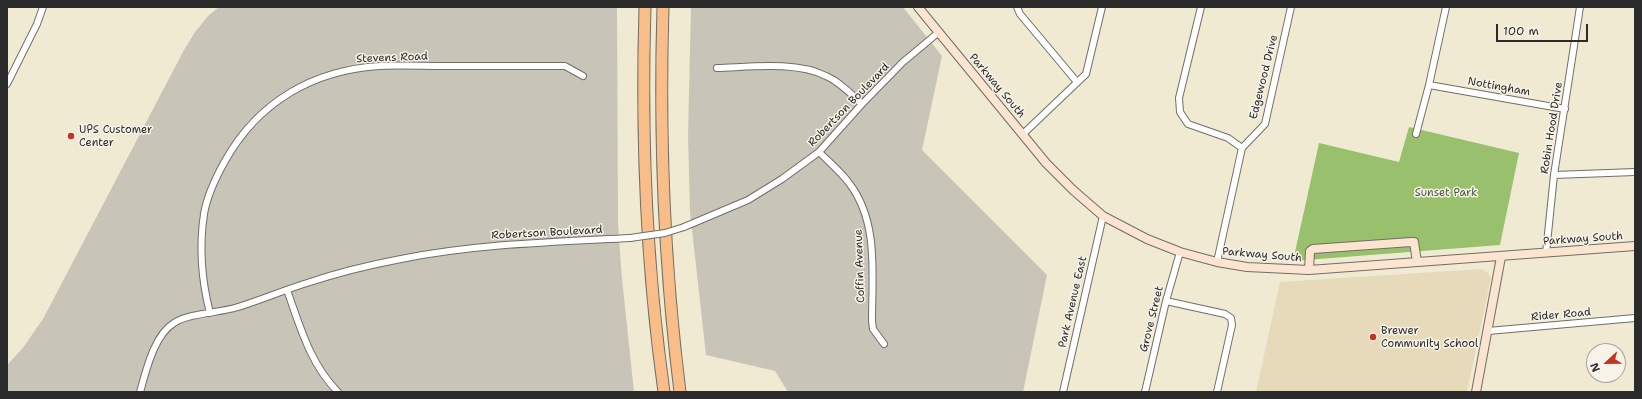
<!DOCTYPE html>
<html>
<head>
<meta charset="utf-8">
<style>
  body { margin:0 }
  #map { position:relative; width:1642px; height:399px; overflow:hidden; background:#f0ead3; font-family:"Shantell Sans",sans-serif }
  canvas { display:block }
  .frame { position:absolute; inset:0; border:8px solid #2b2b2b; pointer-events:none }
  .north { position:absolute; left:1586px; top:343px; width:40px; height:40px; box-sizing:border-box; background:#f7f3e8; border:1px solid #a5a39c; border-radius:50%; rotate:248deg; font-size:11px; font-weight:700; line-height:16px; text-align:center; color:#2b2b2b }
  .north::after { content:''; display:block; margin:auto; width:14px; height:18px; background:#c8321e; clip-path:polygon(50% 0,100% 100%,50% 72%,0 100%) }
  .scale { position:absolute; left:1496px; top:24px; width:92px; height:18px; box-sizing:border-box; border:2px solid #2b2b2b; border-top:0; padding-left:5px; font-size:12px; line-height:14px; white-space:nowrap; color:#2b2b2b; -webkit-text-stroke:3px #f7f3e8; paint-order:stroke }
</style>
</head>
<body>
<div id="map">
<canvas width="1642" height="399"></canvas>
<div class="frame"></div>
<div class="north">N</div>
<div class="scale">100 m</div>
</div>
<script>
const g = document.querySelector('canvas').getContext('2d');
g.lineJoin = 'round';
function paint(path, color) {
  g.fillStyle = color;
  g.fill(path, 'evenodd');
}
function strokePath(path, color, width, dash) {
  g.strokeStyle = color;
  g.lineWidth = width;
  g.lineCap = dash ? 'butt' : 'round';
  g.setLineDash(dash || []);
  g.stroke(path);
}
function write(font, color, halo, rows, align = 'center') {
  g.font = font + ' "Shantell Sans",sans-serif';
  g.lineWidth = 3;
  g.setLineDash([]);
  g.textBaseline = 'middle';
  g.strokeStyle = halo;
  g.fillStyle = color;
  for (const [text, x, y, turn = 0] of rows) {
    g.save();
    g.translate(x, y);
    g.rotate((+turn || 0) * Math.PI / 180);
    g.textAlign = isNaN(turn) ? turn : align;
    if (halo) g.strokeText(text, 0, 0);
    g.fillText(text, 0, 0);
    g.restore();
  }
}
const built = new Path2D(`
  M 1482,269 L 1488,273 L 1491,278 L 1467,392 L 1256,392 L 1280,282 Z`);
const industrial = new Path2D(`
  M 219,7 L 617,7 L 618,224 L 622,279 L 634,392 L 7,392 L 7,365 L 22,349 L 43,319 L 184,50 L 195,32 L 209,15 Z
  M 691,7 L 903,7 L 942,56 L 922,150 L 1047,275 L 1023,392 L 788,392 L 775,371 L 706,355 L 690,212 L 688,136 Z`);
const green = new Path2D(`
  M 1409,127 L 1519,153 L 1500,245 L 1293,261 L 1319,143 L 1399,162 Z`);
const street = new Path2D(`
  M 1017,7 L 1020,14 L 1077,82
  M 1201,7 L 1179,98 L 1180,112 L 1188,124 L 1228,138 L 1242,148
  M 717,68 C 750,67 796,61 826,76 C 840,82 851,94 862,104
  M 7,84 L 37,24 L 43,7
  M 1429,85 L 1565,109
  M 1023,134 L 1086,74 L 1102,7
  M 1416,134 L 1429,85 L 1446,7
  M 819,152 C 829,162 841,172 849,183 C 879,222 872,274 872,321 L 873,329 L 884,344
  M 1554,175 L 1635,172
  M 684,227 L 748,200 L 782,179 L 819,152 L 862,104 L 903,62 L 939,32
  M 1546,253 L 1554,175 L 1580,7
  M 1217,262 L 1242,148 L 1265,124 L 1291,7
  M 287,290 C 300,326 310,364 338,392
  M 1166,301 L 1225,314 L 1231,318 L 1232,325 L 1217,392
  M 210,313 C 202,282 199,247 204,214 C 207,196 216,177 225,161 C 258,102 313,70 380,66 C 401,65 423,66 444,66 C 484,66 524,66 565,66 L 583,76
  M 1488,331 L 1635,318
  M 140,392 C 146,371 154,335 174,323 C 189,313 219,313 238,307 C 261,300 284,290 307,283 C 337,273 369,265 401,259 C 476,244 553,242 630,238
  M 1063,392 L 1103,216
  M 1145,392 L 1166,301 L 1180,252`);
const secondary = new Path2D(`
  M 918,7 L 1046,163 L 1073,190 L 1103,216 L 1147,239 L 1180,252 L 1217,262 L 1247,267 L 1309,270 L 1635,246
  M 1309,270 L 1310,251 L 1313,249 L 1411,242 L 1414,242 L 1417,262
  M 1476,392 L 1501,257`);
const highway = new Path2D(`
  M 645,7 C 641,136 646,264 664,392
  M 663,7 C 659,136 664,264 680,392`);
const streetBridge = new Path2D(`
  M 630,238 L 665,233 L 684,227`);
const markers = [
  [71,136,4,"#c8321e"],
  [1373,337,4,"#c8321e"]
];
const streetNames = [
  ["Stevens Road",392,58,-2],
  ["Edgewood Drive",1264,77,-76],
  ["Parkway South",997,86,50],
  ["Nottingham",1499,87,10],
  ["Robertson Boulevard",849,105,-46],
  ["Robin Hood Drive",1552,128,-81],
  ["Robertson Boulevard",547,233,-3],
  ["Parkway South",1583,239,-4],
  ["Parkway South",1262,255,5],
  ["Coffin Avenue",860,266,-92],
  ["Park Avenue East",1073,302,-77],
  ["Rider Road",1561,315,-5],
  ["Grove Street",1152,319,-76]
];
const poiNames = [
  ["UPS Customer",79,130],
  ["Center",79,143],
  ["Brewer",1381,331],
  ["Community School",1381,344]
];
const parkNames = [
  ["Sunset Park",1446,193]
];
paint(built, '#e6daba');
paint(industrial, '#c8c4b8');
paint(green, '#99c16d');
strokePath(street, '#706e66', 8);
strokePath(secondary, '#706e66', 10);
strokePath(highway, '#706e66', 13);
strokePath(street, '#fff', 6);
strokePath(secondary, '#fce5d0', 8);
strokePath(highway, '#f8bd89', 11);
strokePath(streetBridge, '#706e66', 8, []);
strokePath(streetBridge, '#fff', 6);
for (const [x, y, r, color] of markers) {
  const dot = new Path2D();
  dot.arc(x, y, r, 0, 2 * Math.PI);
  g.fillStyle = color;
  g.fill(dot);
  strokePath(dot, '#f7f3e8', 1.5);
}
write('11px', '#2b2b2b', '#f7f3e8', streetNames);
write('11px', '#2b2b2b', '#f7f3e8', poiNames, 'left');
write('11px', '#4c583f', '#f7f3e8', parkNames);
</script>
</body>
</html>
